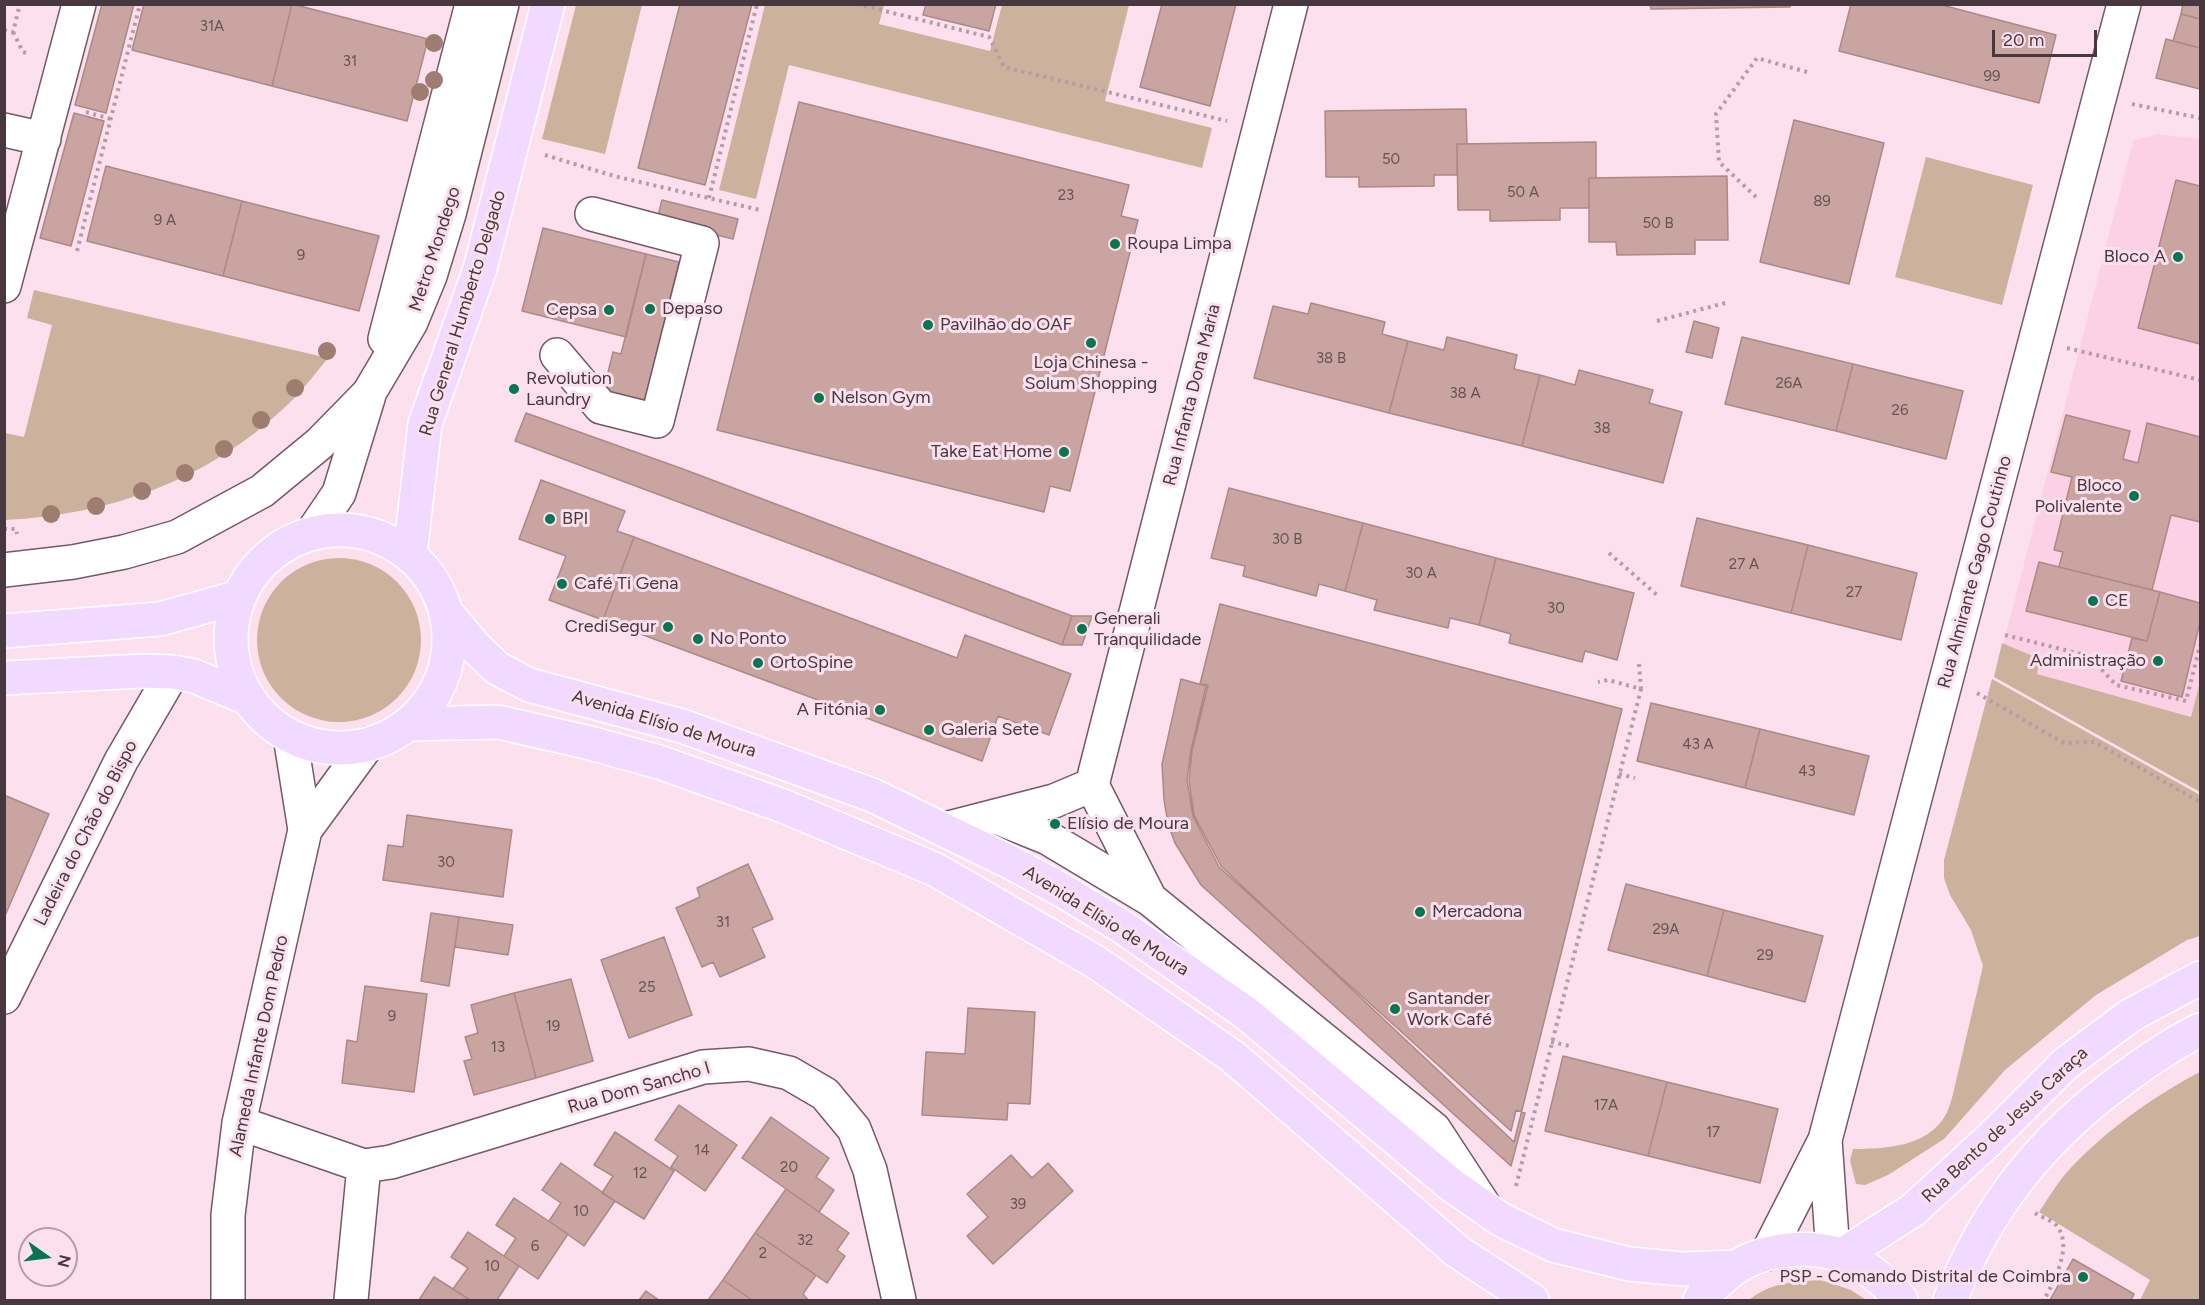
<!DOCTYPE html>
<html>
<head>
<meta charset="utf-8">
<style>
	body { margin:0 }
	#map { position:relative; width:2205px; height:1305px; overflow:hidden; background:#fde0ed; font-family:Figtree,sans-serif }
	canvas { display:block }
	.frame { position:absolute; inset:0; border:6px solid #46383e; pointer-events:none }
	.north { position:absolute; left:18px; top:1227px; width:60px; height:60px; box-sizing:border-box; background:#fde0ed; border:2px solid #b49da7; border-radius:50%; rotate:104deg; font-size:16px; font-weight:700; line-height:24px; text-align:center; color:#46383e }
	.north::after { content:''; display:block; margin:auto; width:21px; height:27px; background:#067650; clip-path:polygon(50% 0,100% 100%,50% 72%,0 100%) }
	.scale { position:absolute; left:1992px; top:30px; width:105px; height:27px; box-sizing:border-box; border:3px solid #46383e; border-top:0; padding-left:8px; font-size:18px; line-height:21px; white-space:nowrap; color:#46383e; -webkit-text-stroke:4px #fde0ed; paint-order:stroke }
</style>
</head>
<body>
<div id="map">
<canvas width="2205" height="1305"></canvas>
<div class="frame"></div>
<div class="north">N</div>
<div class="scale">20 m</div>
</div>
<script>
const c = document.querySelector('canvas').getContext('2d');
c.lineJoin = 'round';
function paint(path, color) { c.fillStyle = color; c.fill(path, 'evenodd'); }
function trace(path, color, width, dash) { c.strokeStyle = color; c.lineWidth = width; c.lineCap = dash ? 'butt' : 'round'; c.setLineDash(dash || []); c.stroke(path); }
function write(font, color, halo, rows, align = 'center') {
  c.font = font + ' Figtree,sans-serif'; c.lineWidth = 6; c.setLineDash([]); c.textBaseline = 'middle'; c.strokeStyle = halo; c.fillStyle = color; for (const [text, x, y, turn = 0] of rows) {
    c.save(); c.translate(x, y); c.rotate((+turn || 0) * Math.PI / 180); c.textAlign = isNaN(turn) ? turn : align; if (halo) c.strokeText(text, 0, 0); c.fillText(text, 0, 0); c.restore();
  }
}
paint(new Path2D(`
	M2157 134 2200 139V791L1995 676 2133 141Z`), '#fdd1e5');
paint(new Path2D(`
	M576 5H642L605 154 542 139Z
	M765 5H884L879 24 990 51 1002 5H1129L1105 101 1212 128 1202 168 789 65 756 199 719 190Z
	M1926 157 2033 185 2002 305 1895 277Z
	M34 290 328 358C314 375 300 394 283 409 206 481 108 515 5 520V433L24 437 52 325 27 318Z
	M257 640a82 82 0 1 1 164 0a82 82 0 1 1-164 0Z
	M2002 643 2040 659 2037 674 2191 717 2200 682V792L1994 677Z
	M1992 679 2200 795V936L2187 940 2096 995 2005 1070 1944 1139 1888 1175 1865 1185 1856 1184 1850 1161 1853 1149C1884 1149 1927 1147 1945 1116 1948 1111 1950 1104 1952 1098L1983 966 1971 930 1950 895 1944 878V860Z
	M2200 1072V1300H2140L2150 1280 2039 1212C2048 1199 2057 1183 2068 1171 2105 1131 2152 1097 2200 1072Z
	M1821 1280 1851 1290 1866 1300H1749C1770 1283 1794 1281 1821 1280Z`), '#ccb19c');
const building = new Path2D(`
	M102 4H134L106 113 75 105Z
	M144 4H292L272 86 132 50Z
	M292 4 428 39 407 121 272 86Z
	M680 4H752L705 185 638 168Z
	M926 4H996L989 31 923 15Z
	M1162 4H1236L1210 106 1140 87Z
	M1650 4H1790V7L1651 9Z
	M1851 4H1938L2056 35 2039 103 1839 51Z
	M2183 4H2200V19L2181 14Z
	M2181 14 2200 19V48L2173 41Z
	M2166 39 2200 48V89L2156 78Z
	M799 102 1129 185 1121 216 1138 220 1070 491 1050 486 1044 512 717 430Z
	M1466 109 1467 144H1457V175H1434V186L1359 187V177H1326L1325 111Z
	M74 113 104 121 71 246 40 238Z
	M1794 120 1884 143 1849 284 1760 262Z
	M1596 142V178H1589V208H1560V220L1490 221V210H1458L1457 144Z
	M106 166 242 201 223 276 87 241Z
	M1727 176 1728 240H1695V254L1617 255 1616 242H1589V178Z
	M2176 180 2200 186V344L2138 328Z
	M662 200 738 219 733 239 657 220Z
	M242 201 379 236 359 311 223 276Z
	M543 228 646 254 626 337 522 311Z
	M646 254 679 262 644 403 603 393 613 352 621 354Z
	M1311 303 1385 322 1382 334 1408 341 1389 413 1254 378 1273 306 1308 314Z
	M1694 321 1719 328 1712 358 1686 352Z
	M1447 337 1517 355 1514 369 1540 375 1522 446 1389 413 1408 341 1444 350Z
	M1742 337 1853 364 1836 431 1725 404Z
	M1853 364 1963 391 1946 459 1836 431Z
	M1579 370 1653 390 1649 403 1682 412 1663 483 1522 446 1540 375 1575 385Z
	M526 413 683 469 1072 616 1062 645 515 441Z
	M2066 415 2130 431 2123 459 2138 463 2147 423 2200 437V522L2171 515 2152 590 2059 567 2063 552 2054 550 2072 477 2051 472Z
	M541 480 625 511 617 531 634 537 603 620 549 600 566 556 519 539Z
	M1229 488 1363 523 1345 591 1319 584 1316 596 1243 576 1245 566 1211 558Z
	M1697 518 1808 545 1791 613 1681 586Z
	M1363 523 1496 558 1479 625 1450 618 1448 628 1374 610 1377 600 1345 591Z
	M634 537 957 658 965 635 1071 674 1049 735 998 716 982 761 603 620Z
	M1808 545 1917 573 1901 640 1791 613Z
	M1496 558 1634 593 1617 660 1585 651 1582 662 1509 643 1511 634 1479 625Z
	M2039 562 2160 592 2147 641 2026 611Z
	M2160 592 2200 603V622L2182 697 2121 681 2132 638 2147 641Z
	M1220 604 1622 709 1514 1142 1221 866 1194 815 1189 780 1192 751 1208 685 1200 684Z
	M1072 616H1092L1082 645H1062Z
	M1181 679 1206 686 1191 750 1187 780 1193 816 1219 867 1511 1131 1516 1110 1525 1113 1511 1166 1201 885 1175 843 1168 824 1164 800 1162 764Z
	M1651 703 1760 729 1745 788 1637 761Z
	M1760 729 1869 756 1854 815 1745 788Z
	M4 795 49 814 4 918Z
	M407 815 512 830 503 897 383 880 388 845 403 847Z
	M748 864 773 919 752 928 765 957 720 977 713 962 702 967 676 908 700 897 697 888Z
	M1626 884 1724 910 1707 976 1608 950Z
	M1724 910 1823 936 1805 1002 1707 976Z
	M431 913 459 917 449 986 421 981Z
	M459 917 513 925 508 955 455 947Z
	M664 937 692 1015 629 1038 601 960Z
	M571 979 593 1061 536 1078 514 993Z
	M365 986 427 994 414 1092 342 1083 347 1040 357 1042Z
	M514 993 536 1078 474 1095 464 1061 472 1059 465 1037 478 1033 471 1005Z
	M968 1008 1035 1012 1030 1104 1008 1103 1007 1120 922 1115 926 1052 965 1054Z
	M1563 1056 1667 1082 1648 1156 1545 1131Z
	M1667 1082 1778 1109 1760 1183 1648 1156Z
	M679 1105 737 1145 705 1191 671 1167 678 1156 655 1140Z
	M771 1117 829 1158 816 1177 834 1190 819 1212 742 1158Z
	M615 1132 674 1171 644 1219 602 1193 613 1176 594 1165Z
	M1011 1155 1032 1178 1048 1163 1073 1191 993 1264 967 1236 988 1217 967 1194Z
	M561 1163 615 1201 584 1246 549 1221 561 1203 542 1190Z
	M786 1189 849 1233 837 1250 845 1256 827 1283 755 1233Z
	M514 1198 568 1234 538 1279 504 1256 516 1238 496 1225Z
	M468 1232 519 1266 497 1300H470L453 1289 468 1268 451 1257Z
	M755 1233 816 1275 803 1294 808 1300H752L723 1280Z
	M2073 1259 2134 1294 2131 1300H2050Z
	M434 1277 453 1289 470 1300H419Z
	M723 1280 752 1300H708Z
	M646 1291 659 1300H639Z`);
paint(building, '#c9a4a0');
trace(building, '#ad8986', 1.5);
const minor = new Path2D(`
	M4 130 44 139
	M4 286 79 4
	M385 339 472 4
	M557 355 601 407 657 421 702 243 592 214
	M312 533 339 493 369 395
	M4 570 73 562 124 552 177 537 262 491 319 444 369 393 411 322 430 276 449 214 502 4
	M996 817 1048 838 1150 899 1434 1129 1487 1210
	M945 829 1054 801 1092 785
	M305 830 368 744
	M1150 899 1092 785 1291 4
	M4 997 121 761 173 672
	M239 1123 364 1166 391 1162 703 1067 749 1064 789 1073 825 1094 854 1129 870 1170 899 1300
	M1825 1140 1833 1253
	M1767 1254 1825 1140 2124 4
	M228 1300V1215L239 1123 305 830 290 736
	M351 1300 364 1166`);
const major = new Path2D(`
	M231 639a109 109 0 1 1 218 0a109 109 0 1 1-218 0Z
	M410 554 425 424 480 269 548 4
	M446 612 475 647 497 668 529 685 682 726 872 795 1014 864 1065 892 1121 926 1246 1013 1450 1184 1500 1219 1553 1245 1629 1264 1682 1269 1736 1267
	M4 631 160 619 239 597
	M4 678 143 671 173 672 194 676 247 698
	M408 724 498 722 586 742 659 762 783 806 934 869 1094 961 1232 1056 1458 1252 1532 1300
	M1841 1256 1913 1210 1990 1139 2065 1064 2131 1015 2200 978
	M1700 1300 1703 1295C1713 1287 1724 1276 1735 1268 1761 1250 1803 1245 1833 1253 1860 1260 1885 1280 1901 1300
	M1950 1300C1988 1206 2041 1139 2123 1079 2147 1061 2173 1043 2200 1030`);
trace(minor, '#765866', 36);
trace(major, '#fff', 36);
trace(new Path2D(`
	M857 4 989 37 1004 67 1227 121
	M4 30 13 32 20 4
	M13 32 23 52 30 54
	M2132 104 2200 118
	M86 112 111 119
	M545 155 614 176 760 210
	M1756 197 1719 162 1716 114 1757 58 1807 72
	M709 198 757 4
	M77 251 140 4
	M1657 321 1729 302
	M2067 348 2200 380
	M4 529H16L17 534
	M1609 553 1657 595
	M2005 635 2089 656 2116 685 2186 701 2200 645
	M1639 664 1641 689
	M1977 693 2064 743 2095 742 2200 802
	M1619 774 1635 778
	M1551 1042 1570 1046
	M1516 1186 1641 689 1608 680 1598 682
	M2035 1213C2041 1217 2051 1220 2056 1225 2074 1245 2054 1281 2044 1300`), '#b49da7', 4, [3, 4.5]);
trace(minor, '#fff', 33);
trace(major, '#f2d9ff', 33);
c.fillStyle = '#9e7c70';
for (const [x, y] of [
	[434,43],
	[434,80],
	[420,92],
	[327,351],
	[295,388],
	[261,420],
	[224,449],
	[185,473],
	[142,491],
	[96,506],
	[51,514]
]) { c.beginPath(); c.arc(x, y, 9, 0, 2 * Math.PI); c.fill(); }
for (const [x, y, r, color] of [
	[1115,244,6,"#067650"],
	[2178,257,6,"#067650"],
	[650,309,6,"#067650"],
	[609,310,6,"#067650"],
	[928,325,6,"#067650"],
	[1091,343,6,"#067650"],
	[514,389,6,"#067650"],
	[819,398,6,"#067650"],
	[1064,452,6,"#067650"],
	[2134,496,6,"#067650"],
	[550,519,6,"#067650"],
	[562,584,6,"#067650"],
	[2093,601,6,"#067650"],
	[668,627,6,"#067650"],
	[1082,629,6,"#067650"],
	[698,639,6,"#067650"],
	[2158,661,6,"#067650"],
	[758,663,6,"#067650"],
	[880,710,6,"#067650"],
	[929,730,6,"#067650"],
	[1055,824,6,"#067650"],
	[1420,912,6,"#067650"],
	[1395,1009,6,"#067650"],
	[2083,1277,6,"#067650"]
]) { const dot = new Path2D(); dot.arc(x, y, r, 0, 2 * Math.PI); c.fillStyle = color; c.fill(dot); trace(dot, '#fde0ed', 2); }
write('15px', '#675356', null, [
	["31A",212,27],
	["31",350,62],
	["99",1992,77],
	["50",1391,160],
	["50 A",1523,193],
	["23",1066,196],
	["89",1822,202],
	["9 A",165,221],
	["50 B",1658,224],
	["9",301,256],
	["38 B",1331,359],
	["26A",1789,384],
	["38 A",1465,394],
	["26",1900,411],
	["38",1602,429],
	["30 B",1287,540],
	["27 A",1744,565],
	["30 A",1421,574],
	["27",1854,593],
	["30",1556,609],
	["43 A",1698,745],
	["43",1807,772],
	["30",446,863],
	["31",723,923],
	["29A",1666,930],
	["29",1765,956],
	["25",647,988],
	["9",392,1017],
	["19",553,1027],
	["13",498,1048],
	["17A",1606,1106],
	["17",1713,1133],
	["14",702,1151],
	["20",789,1168],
	["12",640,1174],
	["39",1018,1205],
	["10",581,1212],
	["32",805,1241],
	["6",535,1247],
	["2",763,1254],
	["10",492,1267]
]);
write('18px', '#46383e', '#fde0ed', [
	["Roupa Limpa",1127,244],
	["Bloco A",2166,257,"right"],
	["Depaso",662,309],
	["Cepsa",597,310,"right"],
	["Pavilhão do OAF",940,325],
	["Loja Chinesa -",1091,363,"center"],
	["Solum Shopping",1091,384,"center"],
	["Revolution",526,379],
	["Laundry",526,400],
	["Nelson Gym",831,398],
	["Take Eat Home",1052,452,"right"],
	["Bloco",2122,486,"right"],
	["Polivalente",2122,507,"right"],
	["BPI",562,519],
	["Café Ti Gena",574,584],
	["CE",2105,601],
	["Generali",1094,619],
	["Tranquilidade",1094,640],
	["CrediSegur",656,627,"right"],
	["No Ponto",710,639],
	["Administração",2146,661,"right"],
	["OrtoSpine",770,663],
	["A Fitónia",868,710,"right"],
	["Galeria Sete",941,730],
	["Elísio de Moura",1067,824],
	["Mercadona",1432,912],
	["Santander",1407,999],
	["Work Café",1407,1020],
	["PSP - Comando Distrital de Coimbra",2071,1277,"right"]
], 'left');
write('18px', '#46383e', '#fde0ed', [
	["Metro Mondego",435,249,-72],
	["Rua General Humberto Delgado",463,313,-73],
	["Rua Infanta Dona Maria",1192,395,-76],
	["Rua Almirante Gago Coutinho",1975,572,-75],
	["Avenida Elísio de Moura",664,724,17],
	["Ladeira do Chão do Bispo",86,833,-63],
	["Avenida Elísio de Moura",1106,921,32],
	["Alameda Infante Dom Pedro",259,1046,-78],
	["Rua Dom Sancho I",639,1088,-16],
	["Rua Bento de Jesus Caraça",2005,1125,-43]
]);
</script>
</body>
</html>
